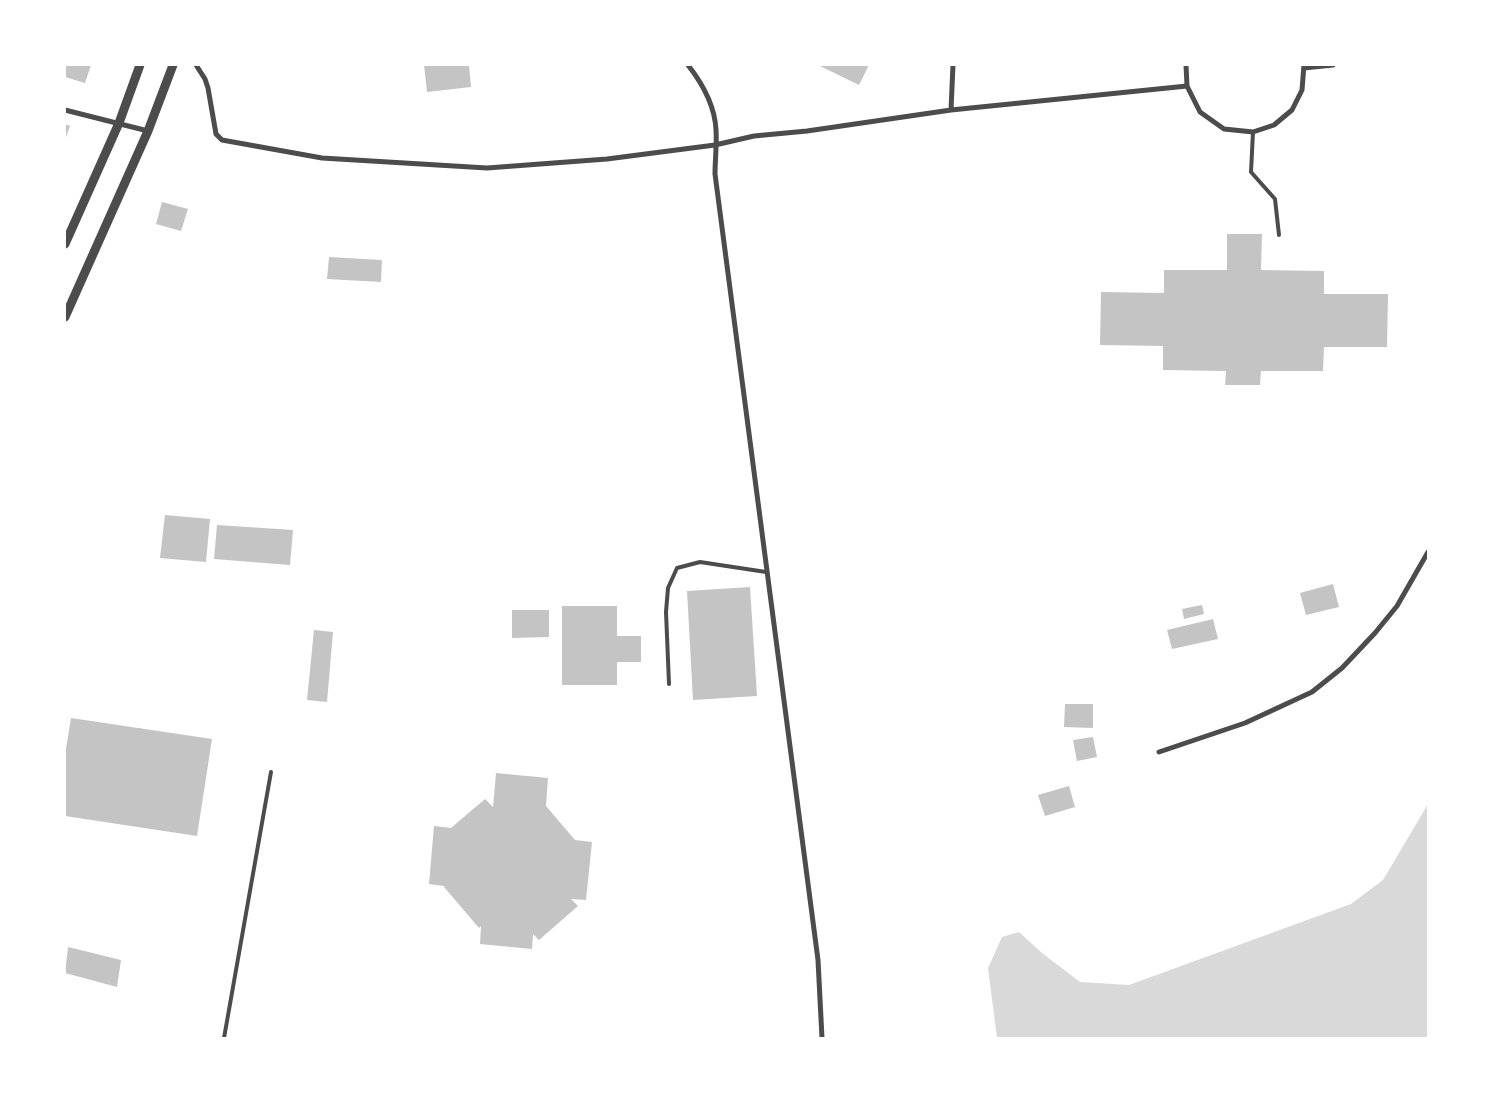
<!DOCTYPE html>
<html>
<head>
<meta charset="utf-8">
<style>
	body { margin:0 }
	#map { position:relative; width:1493px; height:1103px; overflow:hidden; background:#fff; font-family:Commissioner,sans-serif }
	canvas { display:block }
	.frame { position:absolute; inset:0; border:66px solid #fff; pointer-events:none }
</style>
</head>
<body>
<div id="map">
<canvas width="1493" height="1103"></canvas>
<div class="frame"></div>
</div>
<script>
const c = document.querySelector('canvas').getContext('2d');
c.lineJoin = 'round';
function paint(path, color) { c.fillStyle = color; c.fill(path, 'evenodd'); }
function trace(path, color, width, dash) { c.strokeStyle = color; c.lineWidth = width; c.lineCap = dash ? 'butt' : 'round'; c.setLineDash(dash || []); c.stroke(path); }
paint(new Path2D(`
	M1428 804V1038H997L988 968 1002 937 1019 932 1042 953 1080 982 1129 985 1351 904 1383 880Z`), '#d9d9d9');
paint(new Path2D(`
	M65 65H91L85 83 65 77Z
	M424 65H469L471 87 427 92Z
	M818 65H869L859 85Z
	M65 124 70 126 65 140Z
	M162 202 188 209 181 231 156 224Z
	M1227 234H1262L1261 270 1324 271V294H1388L1387 347H1324L1323 371H1261L1260 385H1225L1226 371 1163 370V346L1100 345 1101 292 1164 293V270H1227Z
	M329 257 382 260 381 282 327 279Z
	M165 515 210 519 206 562 160 558Z
	M217 525 293 530 290 565 214 559Z
	M1333 584 1339 607 1306 615 1300 593Z
	M750 587 757 696 693 700 687 591Z
	M1202 605 1204 614 1184 619 1182 609Z
	M562 606H617V636H641V662H617V685H562Z
	M512 610H549V637L512 638Z
	M1213 619 1218 639 1172 649 1167 630Z
	M314 630 333 632 327 702 307 700Z
	M1065 704H1093V728L1064 727Z
	M71 718 212 739 197 836 65 816V755Z
	M1093 737 1097 757 1077 761 1073 740Z
	M496 773 548 778 546 806 575 840 592 842 586 900 571 899 578 906 539 940 533 934 532 949 480 944 481 926 479 928 444 887V886L429 884 434 826 451 828 485 799 493 807Z
	M1069 786 1075 807 1045 816 1038 795Z
	M68 947 121 960 117 987 65 973Z`), '#c4c4c4');
trace(new Path2D(`
	M1253 132 1251 172 1275 199 1279 235
	M669 684 666 612 668 588 677 568 700 562 766 572
	M224 1038 271 772`), '#4c4c4c', 4);
trace(new Path2D(`
	M196 65 205 79 208 88 216 134 222 140 322 158 487 168 607 159 715 145 754 136 807 131 951 110 1187 86
	M688 65C702 83 715 107 716 130 717 143 715 161 715 174L818 960 822 1038
	M1186 65 1187 86 1200 112 1224 129 1253 132 1274 125 1292 110 1302 90 1304 65
	M1304 68 1333 65
	M65 110 148 131
	M951 110 953 65
	M1159 752 1245 723 1312 692 1342 668 1375 633 1397 606 1428 552`), '#4c4c4c', 5);
trace(new Path2D(`
	M65 244 119 123 140 65
	M65 317 148 131 173 65`), '#4c4c4c', 9);
</script>
</body>
</html>
